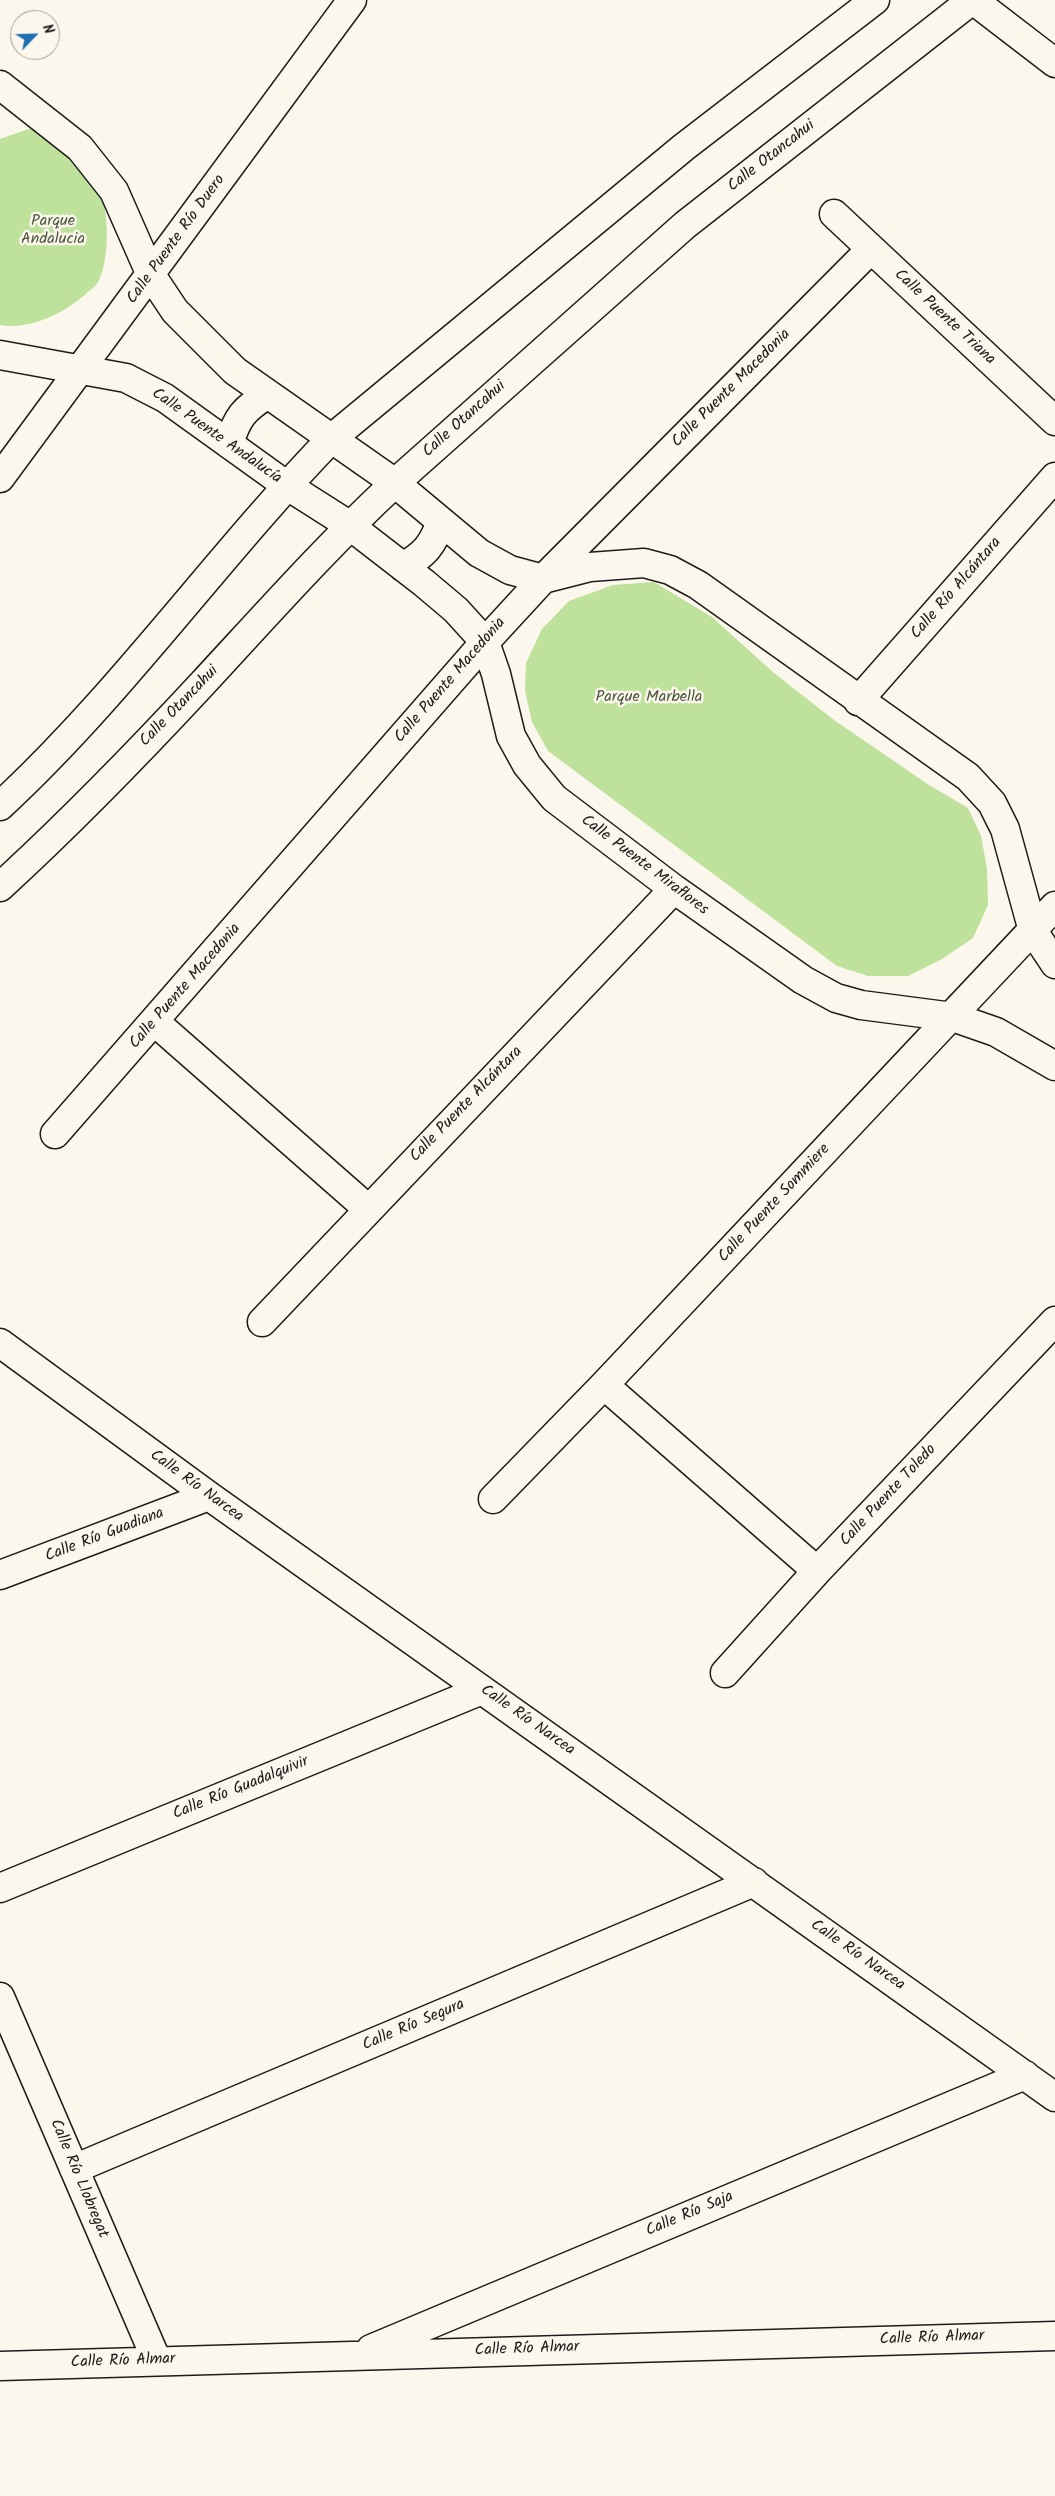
<!DOCTYPE html>
<html>
<head>
<meta charset="utf-8">
<style>
	body { margin:0 }
	#map { position:relative; width:1055px; height:2496px; overflow:hidden; background:#fbf7ec; font-family:Kalam,sans-serif }
	canvas { display:block }
	.north { position:absolute; left:10px; top:10px; width:50px; height:50px; box-sizing:border-box; background:#fbf7ec; border:1px solid #a29f99; border-radius:50%; rotate:66deg; font-size:14px; font-weight:700; line-height:20px; text-align:center; color:#1c1c1c }
	.north::after { content:''; display:block; margin:auto; width:18px; height:22px; background:#1f6fb2; clip-path:polygon(50% 0,100% 100%,50% 72%,0 100%) }
</style>
</head>
<body>
<div id="map">
<canvas width="1055" height="2496"></canvas>
<div class="north">N</div>
</div>
<script>
const c = document.querySelector('canvas').getContext('2d');
c.lineJoin = 'round';
function paint(path, color) { c.fillStyle = color; c.fill(path, 'evenodd'); }
function trace(path, color, width, dash) { c.strokeStyle = color; c.lineWidth = width; c.lineCap = dash ? 'butt' : 'round'; c.setLineDash(dash || []); c.stroke(path); }
function write(font, color, halo, rows, align = 'center') {
  c.font = font + ' Kalam,sans-serif'; c.lineWidth = 5; c.setLineDash([]); c.textBaseline = 'middle'; c.strokeStyle = halo; c.fillStyle = color; for (const [text, x, y, turn = 0] of rows) {
    c.save(); c.translate(x, y); c.rotate((+turn || 0) * Math.PI / 180); c.textAlign = isNaN(turn) ? turn : align; if (halo) c.strokeText(text, 0, 0); c.fillText(text, 0, 0); c.restore();
  }
}
paint(new Path2D(`
	M31 128C54 145 81 160 97 185 110 207 110 260 98 282 96 286 90 290 87 293 64 313 32 330 0 325V139Z
	M654 582 712 617 774 673 834 720 929 785 968 808 981 836 987 869 988 905 973 938 942 959 908 976H868L837 966 548 751 532 722 525 691 526 663 542 629 569 601 613 585Z`), '#bee19b');
const minor = new Path2D(`
	M973 0 1055 63
	M0 85 80 148 114 191 151 275 175 311 235 371 395 483 479 553 510 570 543 579 590 567 644 563 670 570 698 585 968 777 992 803 1005 829 1033 931 1055 964
	M834 214 1055 421
	M0 355 126 378 165 398 286 485 349 525 424 583 456 610 485 642 496 674 511 736 527 765 554 798 674 889 803 980 836 998 861 1005 953 1017 996 1032 1055 1066
	M229 444C237 417 244 409 268 394
	M0 478 352 0
	M403 567C425 554 432 546 441 522
	M858 701 1055 477
	M0 806C121 694 216 558 331 439L684 147 875 0
	M0 887C71 822 138 753 203 683 266 615 327 546 395 483L685 225 972 0
	M155 1022 368 1209
	M55 1134 485 642 543 579 871 249
	M262 1322 674 889
	M0 1343 209 1496 1055 2097
	M604 1385 817 1571
	M493 1499 604 1385 1055 906
	M0 1575 209 1496
	M725 1673 817 1571 1055 1321
	M0 1888 482 1690
	M0 1997 157 2361
	M74 2169 754 1882
	M371 2349 1025 2075
	M0 2366 1055 2336`);
trace(minor, '#1c1c1c', 31);
trace(minor, '#fbf7ec', 28);
write('16px', '#1c1c1c', '#fbf7ec', [
	["Calle Otancahui",772,157,-38],
	["Calle Puente Río Duero",177,240,-54],
	["Calle Puente Triana",944,318,43],
	["Calle Puente Macedonia",732,389,-45],
	["Calle Otancahui",465,420,-42],
	["Calle Puente Andalucía",216,437,35],
	["Calle Río Alcántara",957,589,-49],
	["Calle Puente Macedonia",451,681,-49],
	["Calle Otancahui",180,707,-46],
	["Calle Puente Miraflores",644,866,37],
	["Calle Puente Macedonia",186,987,-49],
	["Calle Puente Alcántara",467,1105,-46],
	["Calle Puente Sommiere",775,1204,-47],
	["Calle Río Narcea",196,1487,36],
	["Calle Puente Toledo",889,1496,-47],
	["Calle Río Guadiana",105,1536,-21],
	["Calle Río Narcea",527,1721,35],
	["Calle Río Guadalquivir",241,1789,-22],
	["Calle Río Narcea",857,1956,35],
	["Calle Río Segura",414,2026,-23],
	["Calle Río Llobregat",78,2179,67],
	["Calle Río Saja",690,2215,-23],
	["Calle Río Almar",932,2339,-2],
	["Calle Río Almar",527,2350,-2],
	["Calle Río Almar",123,2362,-2]
]);
write('16px', '#4d5742', '#fbf7ec', [
	["Parque",53,222],
	["Andalucia",53,240],
	["Parque Marbella",649,698]
]);
</script>
</body>
</html>
